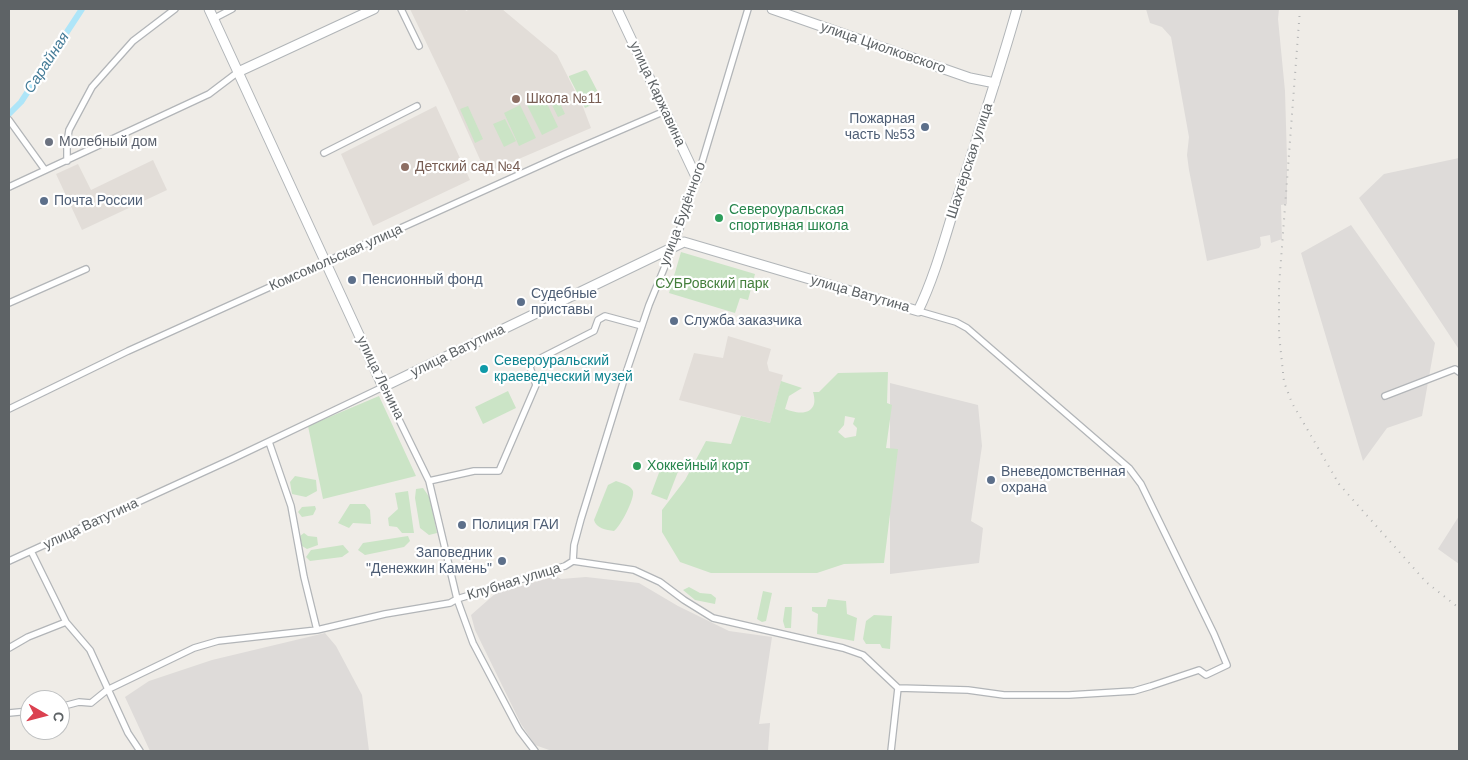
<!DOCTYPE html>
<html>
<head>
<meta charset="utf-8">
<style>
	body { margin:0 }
	#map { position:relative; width:1468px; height:760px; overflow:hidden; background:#efece7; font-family:Arial,sans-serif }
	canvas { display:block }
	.frame { position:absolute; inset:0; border:10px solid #5e6366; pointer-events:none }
	.north { position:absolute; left:20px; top:690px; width:50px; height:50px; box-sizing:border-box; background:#fff; border:1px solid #bfc1c2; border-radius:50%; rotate:98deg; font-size:14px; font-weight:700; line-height:20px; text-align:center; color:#5e6366 }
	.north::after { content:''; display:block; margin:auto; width:18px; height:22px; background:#db4150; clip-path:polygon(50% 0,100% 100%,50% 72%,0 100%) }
</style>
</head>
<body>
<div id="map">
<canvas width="1468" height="760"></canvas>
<div class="frame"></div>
<div class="north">С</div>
</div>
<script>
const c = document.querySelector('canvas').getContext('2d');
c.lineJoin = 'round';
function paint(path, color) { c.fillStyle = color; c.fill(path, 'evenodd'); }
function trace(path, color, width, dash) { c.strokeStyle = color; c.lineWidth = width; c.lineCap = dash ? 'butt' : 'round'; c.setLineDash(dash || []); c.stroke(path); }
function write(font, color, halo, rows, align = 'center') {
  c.font = font + ' Arial,sans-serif'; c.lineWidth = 4.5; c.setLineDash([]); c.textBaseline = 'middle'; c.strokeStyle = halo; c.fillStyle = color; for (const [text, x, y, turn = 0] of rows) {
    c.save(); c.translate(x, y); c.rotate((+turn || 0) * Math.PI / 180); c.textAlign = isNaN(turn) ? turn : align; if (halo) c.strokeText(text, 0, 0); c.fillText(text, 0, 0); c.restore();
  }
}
paint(new Path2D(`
	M1146 9H1279L1278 19 1285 91 1287 160V204L1281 205 1282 239 1271 243 1270 235 1260 237 1261 245 1259 248 1207 261 1189 170 1187 155 1189 137 1171 37 1162 27 1150 23Z
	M1459 158V348H1458L1359 198 1384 174Z
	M1351 225 1435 343 1422 416 1387 428 1363 461 1301 253Z
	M890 383 978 405 982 446 971 521 983 528 979 563 890 574Z
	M1459 516V564L1438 549Z
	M556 576 561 579 586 577 639 583 678 606 729 631 772 637 759 724 770 723 768 751H552L535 745 521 724 475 630 471 615 496 593Z
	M325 633 336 646 362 695 369 751H195L193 750 190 751H150L125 697 149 681 212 660Z`), '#dedbd9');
paint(new Path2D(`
	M410 9H465L466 11 471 9H502L557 55 583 107 591 128 486 173 448 88Z
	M436 106 470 180 373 226 341 154Z
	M153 160 167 190 82 230 56 174 78 164 91 190Z
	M728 336 771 349 767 363 769 371 783 375 770 423 679 400 694 353 723 358Z`), '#e2ddd8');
paint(new Path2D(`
	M585 70 587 71 602 100 585 108 569 77V76Z
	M543 95 558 127 542 135 526 103Z
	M558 99 565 114 558 117 551 103Z
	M520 105 536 138 519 146 504 113Z
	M468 106 483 139 475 143 460 109Z
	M505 119 516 141 504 147 493 124Z
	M681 252 755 274 748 300 740 298 735 313 669 293Z
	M888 372 887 403 892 405 886 448 898 449 884 563 844 564 817 573H711L680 562 662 532V510L685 480 706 441 731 444 741 416 770 423 781 381 802 388 789 396 785 409C793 412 810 417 814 404 815 401 814 395 813 392H819L838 373ZM845 416 855 418 853 424 857 428 856 436 845 438 838 432 844 425Z
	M508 391 516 408 483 424 475 407Z
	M379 396 416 476 323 499 308 426Z
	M663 462 679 469 667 500 651 494Z
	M295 476 316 480 317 491 306 497 292 494 290 482Z
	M616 481C621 483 631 485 633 491 635 499 620 527 614 531 606 530 596 528 594 520L608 485Z
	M423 488 430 498 437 533 429 535 420 528 415 498 416 489Z
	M408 491 414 533H402L397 527 389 526 388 518 398 509 395 493Z
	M350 504H365L370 510 371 524 353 523 349 528 338 523Z
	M315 506 316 509 313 515 302 517 298 512 302 507Z
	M304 533 308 536 317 537 318 545 307 549 302 546 300 536Z
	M408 536 410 541 404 547 365 555 358 550 363 543Z
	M343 545 349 552 342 557 310 561 306 557 311 550Z
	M689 587 700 593 711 594 716 598 715 604 695 600 683 590Z
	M763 591 772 593 766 621 762 622 757 619Z
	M828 599 846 601 847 614 857 618 854 641 817 634 818 614 812 611V607H826Z
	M785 607H792L791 628H785L783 621Z
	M874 615 892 616 890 649 882 648 880 644H866L863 639 866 621Z`), '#cbe4c6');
trace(new Path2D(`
	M9 114 21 102 82 9`), '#aee5f8', 6);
const street = new Path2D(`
	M401 9 419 46
	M213 19 232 9
	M9 120 45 170
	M324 153 417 106
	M67 161V143L69 130 92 87 133 41 175 9
	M9 187 209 94 238 72
	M9 303 86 269
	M1385 396 1455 369 1459 372
	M9 409 128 351 565 154 665 111
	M269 442 291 506 304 577 317 630
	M429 481 474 471H499L536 385 530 367 533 362 594 331 598 320 605 316 642 326
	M31 551 66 622 90 650 128 733 140 751
	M9 561 232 459 383 387 429 481 457 599 473 643 519 730 535 751
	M573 561 574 545 581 519 627 370 649 305 677 237 697 179 748 9
	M9 648 28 637 66 622
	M898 688 968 690 1004 695H1069L1134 691 1151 686 1199 670 1206 675 1227 665 1214 634 1141 484 1129 468 967 328 956 322 918 311
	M60 707 79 702 91 703 107 690 194 648 218 641 317 630 385 614 450 603 457 599 565 566 573 561 634 570 660 582 684 600 713 618 843 648 863 655 898 688 891 751
	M9 713 30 711`);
const secondary = new Path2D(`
	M209 9 383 387 684 242 918 311C935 276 945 237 957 199 978 136 999 73 1017 9
	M617 9 697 179
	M772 9 970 78 995 83
	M238 72 374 9`);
trace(street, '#b2b5b8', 8);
trace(secondary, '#b1b5b8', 11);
trace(street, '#fff', 5.5);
trace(secondary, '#fff', 9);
trace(new Path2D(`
	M1300 9 1279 286V334L1284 382 1292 403 1339 484 1426 582 1459 608`), '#b3b4b4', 2, [1, 6]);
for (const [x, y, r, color] of [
	[516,99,5,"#8d6e63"],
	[925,127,5,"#5c6f8a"],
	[49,142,5,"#6b7280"],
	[405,167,5,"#8d6e63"],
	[44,201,5,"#5c6f8a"],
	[719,218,5,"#2e9e5b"],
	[352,280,5,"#5c6f8a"],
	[521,302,5,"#5c6f8a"],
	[674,321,5,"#5c6f8a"],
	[484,369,5,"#0f9aa8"],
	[637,466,5,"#2e9e5b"],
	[991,480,5,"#5c6f8a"],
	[462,525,5,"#5c6f8a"],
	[502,561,5,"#5c6f8a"]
]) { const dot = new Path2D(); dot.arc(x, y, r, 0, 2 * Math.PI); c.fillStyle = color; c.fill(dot); trace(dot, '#fff', 2); }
write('14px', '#5e6366', '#fff', [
	["улица Циолковского",883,48,19],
	["улица Каржавина",657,94,65],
	["Шахтёрская улица",970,161,-72],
	["улица Будённого",683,214,-70],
	["Комсомольская улица",336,258,-24],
	["улица Ватутина",860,294,16],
	["улица Ватутина",458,351,-26],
	["улица Ленина",380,378,64],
	["улица Ватутина",91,524,-25],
	["Клубная улица",514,582,-17]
]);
write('14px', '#785e54', '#fff', [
	["Школа №11",526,99],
	["Детский сад №4",415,167]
], 'left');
write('14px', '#4e5e75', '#fff', [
	["Пожарная",915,119,"right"],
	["часть №53",915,135,"right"],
	["Почта России",54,201],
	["Пенсионный фонд",362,280],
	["Судебные",531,294],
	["приставы",531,310],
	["Служба заказчика",684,321],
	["Вневедомственная",1001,472],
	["охрана",1001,488],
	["Полиция ГАИ",472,525],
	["Заповедник",492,553,"right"],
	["\"Денежкин Камень\"",492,569,"right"]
], 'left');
write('14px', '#5b616d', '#fff', [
	["Молебный дом",59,142]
], 'left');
write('14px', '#27864d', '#fff', [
	["Североуральская",729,210],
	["спортивная школа",729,226],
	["Хоккейный корт",647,466]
], 'left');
write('14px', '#447f3c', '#fff', [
	["СУБРовский парк",712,284]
]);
write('14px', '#0d838f', '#fff', [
	["Североуральский",494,361],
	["краеведческий музей",494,377]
], 'left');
write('italic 15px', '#457c98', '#fff', [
	["Сарайная",47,63,-57]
]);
</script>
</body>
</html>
